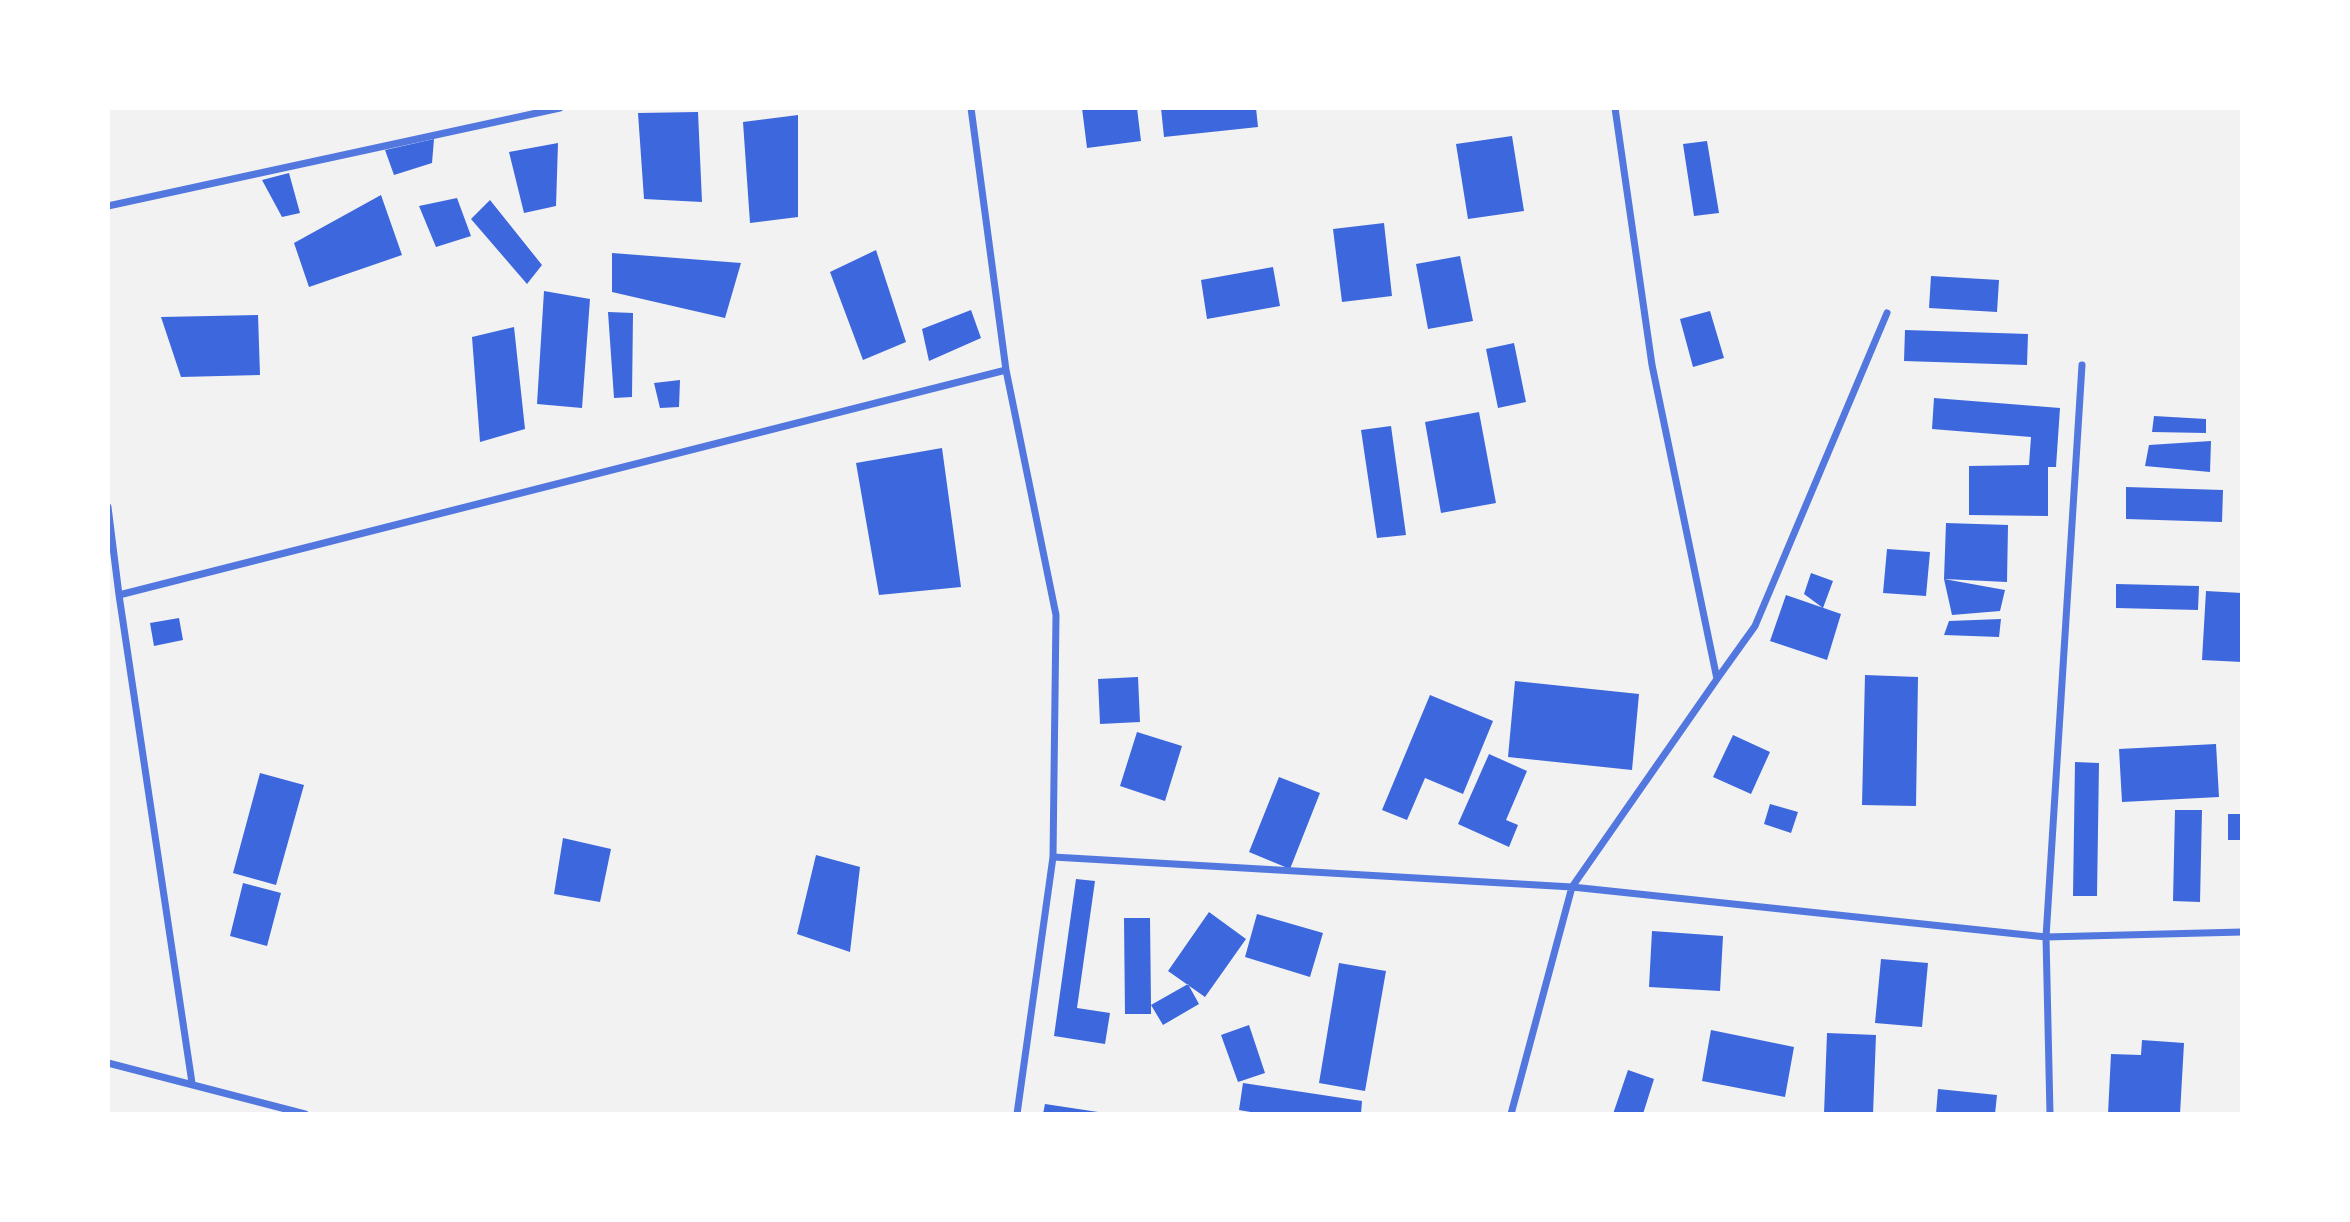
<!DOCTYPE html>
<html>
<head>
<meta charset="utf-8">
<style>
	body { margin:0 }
	#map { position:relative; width:2350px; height:1222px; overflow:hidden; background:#f2f2f2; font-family:"IBM Plex Serif",serif }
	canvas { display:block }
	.frame { position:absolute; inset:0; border:110px solid #fff; pointer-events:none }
</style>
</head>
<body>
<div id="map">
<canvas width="2350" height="1222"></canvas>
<div class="frame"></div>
</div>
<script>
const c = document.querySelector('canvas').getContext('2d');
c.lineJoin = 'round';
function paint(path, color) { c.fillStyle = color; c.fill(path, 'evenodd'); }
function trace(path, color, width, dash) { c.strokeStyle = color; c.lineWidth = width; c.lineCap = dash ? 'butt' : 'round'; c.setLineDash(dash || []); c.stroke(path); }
paint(new Path2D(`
	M1082 108H1137L1141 141 1087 148Z
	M1161 108H1256L1258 127 1164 137Z
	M698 112 702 202 644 199 638 113Z
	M798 115V217L750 223 743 122Z
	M1512 136 1524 211 1468 219 1456 144Z
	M434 139 432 163 394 175 385 150Z
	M1707 141 1719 213 1694 216 1683 144Z
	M558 143 556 206 524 213 509 152Z
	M289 173 300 213 282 217 262 180Z
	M381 195 402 255 309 287 294 243Z
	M457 198 471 236 436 247 419 206Z
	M490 200 542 265 527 284 471 219Z
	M1384 223 1392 296 1342 302 1333 229Z
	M876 250 906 342 863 360 830 272Z
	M612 253 741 263 725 318 612 292Z
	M1460 256 1473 321 1428 329 1416 264Z
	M1273 267 1280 306 1207 319 1201 280Z
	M1931 276 1999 280 1997 312 1929 308Z
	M544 291 590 299 582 408 537 404Z
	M971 310 981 338 929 361 922 329Z
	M1710 311 1724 358 1693 367 1680 319Z
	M608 312 633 313 632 397 614 398Z
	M258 315 260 375 181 377 161 317Z
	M514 327 525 429 480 442 472 337Z
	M1905 330 2028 334 2027 365 1904 361Z
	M1514 343 1526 402 1498 408 1486 349Z
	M680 380 679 407 660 408 654 383Z
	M1934 398 2060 408 2056 467H2048V516L1969 515V466L2029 465 2031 437 1932 429Z
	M1479 412 1496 503 1441 513 1425 422Z
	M2154 416 2206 419V433L2152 432Z
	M1391 426 1406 535 1377 538 1361 430Z
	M2211 441 2210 472 2145 466 2149 445Z
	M942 448 961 587 879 595 856 463Z
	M2126 487 2223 490 2222 522 2126 519Z
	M1946 523 2008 525 2007 582 1944 579Z
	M1887 549 1930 552 1926 596 1883 593Z
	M1811 573 1833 581 1823 608 1804 594Z
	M1944 579 2005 590 2000 611 1952 615Z
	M2116 584 2199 586 2198 610 2116 608Z
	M2206 591 2242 593V662L2202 660Z
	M1786 595 1841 614 1827 660 1770 641Z
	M179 618 183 640 154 646 150 623Z
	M2001 619 1999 637 1944 635 1949 621Z
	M1865 675 1918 677 1916 806 1862 805Z
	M1138 677 1140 722 1100 724 1098 679Z
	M1515 681 1639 694 1632 770 1508 757Z
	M1430 695 1493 721 1463 794 1425 778 1407 820 1382 810Z
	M1137 732 1182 746 1165 801 1120 786Z
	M1733 735 1770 752 1751 794 1713 777Z
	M2216 744 2219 797 2122 802 2119 749Z
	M1489 754 1527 771 1506 820 1518 825 1509 847 1458 824Z
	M2075 762 2099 763 2097 896H2073Z
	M260 773 304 785 276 885 233 873Z
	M1279 777 1320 793 1290 869 1249 852Z
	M1770 804 1798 812 1791 833 1764 824Z
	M2175 810H2202L2200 902 2173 901Z
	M2228 814H2242V840H2228Z
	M563 838 611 849 600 902 554 894Z
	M816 855 860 867 850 952 797 934Z
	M1076 879 1095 881 1077 1008 1110 1013 1105 1044 1054 1036Z
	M243 883 281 893 267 946 230 936Z
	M1209 912 1246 939 1205 997 1168 971Z
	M1257 914 1323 933 1310 977 1245 957Z
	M1124 918H1150L1151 1005 1188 984 1199 1004 1163 1025 1151 1005V1014H1125Z
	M1652 931 1723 936 1720 991 1649 987Z
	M1881 959 1928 963 1922 1027 1875 1023Z
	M1339 963 1386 971 1365 1091 1319 1083Z
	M1249 1025 1265 1073 1238 1082 1221 1035Z
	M1711 1030 1794 1047 1785 1097 1702 1081Z
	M1827 1033 1876 1035 1873 1114H1824Z
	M2142 1040 2184 1043 2180 1114H2108L2111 1054 2141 1055Z
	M1628 1070 1654 1079 1643 1114H1613Z
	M1243 1083 1362 1101 1361 1114H1262L1239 1110Z
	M1938 1089 1997 1095 1995 1114H1936Z
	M1045 1104 1098 1112V1114H1043Z`), '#3d67dc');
trace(new Path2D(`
	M971 108 1006 370 1056 615 1053 857 1017 1114
	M108 206 560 108
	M108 507 119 595 192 1083
	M119 595 1006 370
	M1717 679 1755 626 1887 313
	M1053 857 1572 887 2046 937 2242 932
	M108 1063 305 1114
	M1511 1114 1572 887 1717 679 1652 365 1615 108
	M2050 1114 2046 937 2082 365`), '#5277de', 7);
</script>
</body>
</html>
